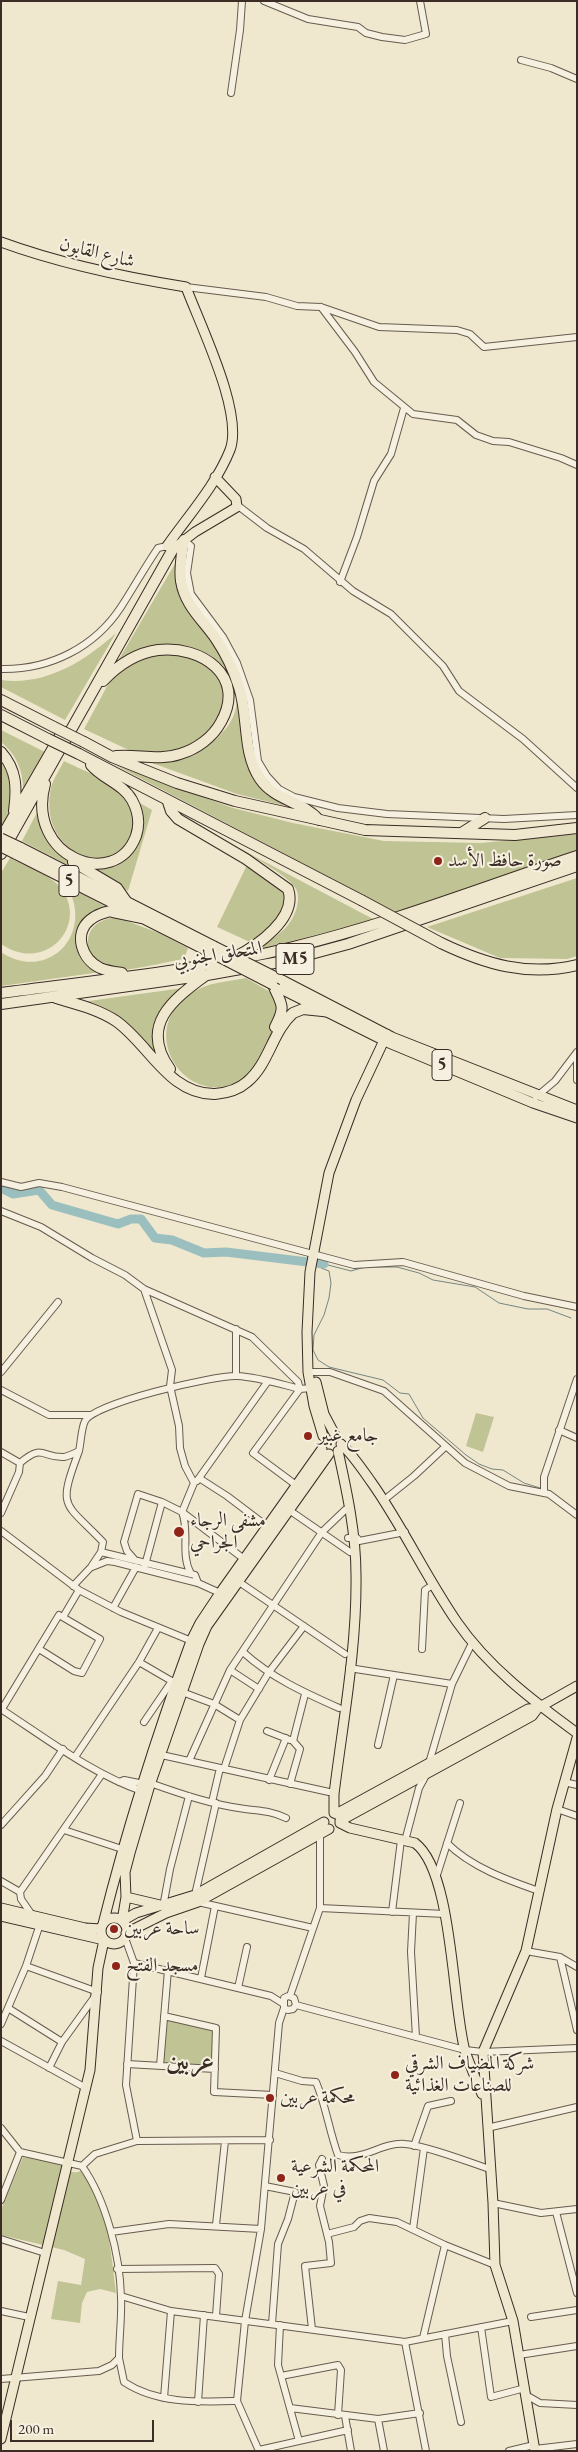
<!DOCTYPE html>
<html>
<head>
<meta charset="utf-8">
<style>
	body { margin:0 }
	#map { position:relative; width:578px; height:2452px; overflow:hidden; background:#efe8ce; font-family:"EB Garamond",serif }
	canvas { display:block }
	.frame { position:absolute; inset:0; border:2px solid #3b2c25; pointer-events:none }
	.scale { position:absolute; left:10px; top:2420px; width:144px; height:22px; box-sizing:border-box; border:2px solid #3b2c25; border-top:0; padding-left:6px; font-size:15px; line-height:18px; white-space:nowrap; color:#3b2c25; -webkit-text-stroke:4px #f5f0df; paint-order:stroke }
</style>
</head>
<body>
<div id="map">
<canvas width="578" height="2452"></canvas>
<div class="frame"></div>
<div class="scale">200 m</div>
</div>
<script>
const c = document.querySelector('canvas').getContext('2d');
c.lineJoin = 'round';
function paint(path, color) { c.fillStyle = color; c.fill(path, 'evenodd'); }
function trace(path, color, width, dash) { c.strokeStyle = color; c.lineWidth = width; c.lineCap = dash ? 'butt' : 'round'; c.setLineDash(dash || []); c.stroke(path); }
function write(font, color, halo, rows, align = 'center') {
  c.font = font + ' "EB Garamond",Amiri,serif'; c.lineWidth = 4; c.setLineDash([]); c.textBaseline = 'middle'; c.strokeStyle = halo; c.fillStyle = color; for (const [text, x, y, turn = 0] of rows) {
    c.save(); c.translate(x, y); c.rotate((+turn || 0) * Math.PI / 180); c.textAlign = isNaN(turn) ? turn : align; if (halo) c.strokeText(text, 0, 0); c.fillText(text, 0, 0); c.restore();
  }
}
paint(new Path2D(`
	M183 550 180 573 228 660 263 787 279 801 290 807 237 794 144 760C159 757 197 752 207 745 270 705 224 636 159 645 143 647 128 658 115 666Z
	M116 633 65 720 1 687V680C46 686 85 661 116 633Z
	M172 651 217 668 229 700 213 731 190 746 162 754 133 752 84 729 112 677 137 659Z
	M1 730 47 753 23 794C24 773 18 756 1 742Z
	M1 752 7 759 14 806 1 827Z
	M64 761C76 767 118 785 125 792 133 800 136 814 136 824 135 884 35 864 51 788 53 779 60 769 64 761Z
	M115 765 233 808 293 823 384 841 481 843 577 834V852L396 912Z
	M42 803 53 844 65 857 95 879 22 841Z
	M140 803 152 810 128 891 86 865C92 865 99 867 106 867 135 864 150 828 140 803Z
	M212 834 375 920 264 948 260 947C270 940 284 932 290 922 296 914 301 898 296 889 289 874 230 844 212 834Z
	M10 858C25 866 45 872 57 884 93 920 48 976 1 944V873Z
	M248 863 286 888 283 918 252 943 217 927Z
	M577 878V956L567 959 500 958 427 927Z
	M67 886 112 910 95 915 81 938 101 972 1 986V952C47 983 95 935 67 886Z
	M116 917 159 933 188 948 184 959C166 962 131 971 115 970 85 968 73 922 116 917Z
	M246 978 279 997 283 1012 254 1070C194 1128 122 1025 201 988 214 982 231 981 246 978Z
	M190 987 184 992 159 1031 166 1065 130 1027 82 1002Z
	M476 1413 494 1417 483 1452 466 1446Z
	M166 2019 214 2029 213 2067 162 2064Z
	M23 2157C33 2159 51 2158 59 2164 66 2169 71 2175 81 2171 108 2204 111 2252 116 2293L100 2289 87 2292 82 2303 80 2323 51 2319 58 2281 81 2285 85 2259 64 2250 1 2235V2210Z`), '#c0c494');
trace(new Path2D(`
	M319 1264 321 1268 329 1271 331 1283 329 1298 324 1315 314 1335 313 1350 318 1360 329 1367 383 1380 400 1393 409 1394 423 1418 466 1455 479 1464 492 1469 503 1470 524 1483 540 1488
	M324 1264 351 1271 365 1267
	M373 1267H397L419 1273 433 1280 475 1287 499 1303 528 1309H547L571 1318
	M548 1490 559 1498`), '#758481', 1);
trace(new Path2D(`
	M1 1188 13 1194 39 1190 52 1205 118 1224 131 1219H141L155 1238 172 1240 204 1253 226 1252 324 1264`), '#9bbfbe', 9);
const minor = new Path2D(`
	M264 1 308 19 358 27 366 33 382 37 405 40 426 34 420 1
	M521 60 551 68 577 79
	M231 93 240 30 242 1
	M186 287 266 297 297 306 321 307 379 327 457 330 470 334 484 347 577 337
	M321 307 355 352 374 382 413 414 457 420 476 435 493 441 509 442 561 458 577 465
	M237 505 267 528 304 549 353 591 391 614 443 666 459 691 523 739 577 788
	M184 540 191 546 187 573 191 594 223 637 237 663 250 700 258 761 267 776 279 789 294 797 338 808 387 814 504 819 577 815
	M340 582 357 537 374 481 391 454 404 408
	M1 669C50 670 95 647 121 607 134 587 145 567 158 548L167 546
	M577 1056V1080
	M536 1097 555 1081 577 1052
	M1 1182 21 1187 39 1183 62 1187 354 1265 403 1262 524 1296 577 1307
	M1 1211 41 1227 92 1258 125 1275 144 1289 252 1337 298 1382 300 1389 253 1453 296 1485
	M144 1289 172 1370 170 1386 179 1426 180 1448 185 1466 194 1483 182 1512C190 1533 180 1554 191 1574
	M236 1329V1376
	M1 1372 58 1302
	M308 1372H330L384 1391 465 1463 509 1486 549 1494 577 1515
	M1 1390 49 1415H91
	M559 1430 577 1438
	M79 1451C57 1510 64 1501 103 1542L101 1552
	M1 1452 20 1463
	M199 1478 268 1381
	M197 1481 199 1478 227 1496 268 1527
	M544 1493V1477L577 1379
	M384 1500 414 1476 445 1447
	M289 1510 350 1552
	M1 1513 19 1472 20 1463C43 1443 42 1458 64 1457 69 1456 75 1453 79 1451 81 1443 81 1429 85 1421 94 1403 215 1375 237 1376 258 1377 280 1384 300 1389L311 1388
	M1 1531 79 1590 121 1612 194 1642
	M348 1538H357L359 1541 405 1532
	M134 1559 127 1551 124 1542 138 1494 162 1502
	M92 1567 107 1561 115 1562 198 1583 220 1593
	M144 1569 162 1502 182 1512 244 1559
	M239 1582 345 1654
	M73 1586 91 1567 101 1552 195 1575 198 1583
	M113 1608 136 1567
	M63 1617 79 1590
	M422 1649 425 1590 434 1584
	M243 1652C270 1677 305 1693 339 1708
	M139 1662 175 1683
	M349 1668 452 1684 429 1763
	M230 1670 259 1689
	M452 1684 472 1643
	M182 1692 214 1704 240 1720 269 1672 304 1626
	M1 1709C47 1739 92 1774 144 1792
	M2 1709 59 1615 100 1639 82 1673 74 1671 39 1649
	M144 1722 172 1681
	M267 1731 290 1740
	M378 1745 394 1675
	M157 1754 329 1792
	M75 1757 139 1662 158 1628
	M189 1761 230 1670 322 1532 345 1510
	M224 1769 240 1720
	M269 1780 286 1738
	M119 1782 124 1780 144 1784
	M564 1782 577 1785
	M150 1783C181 1794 213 1805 245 1809 260 1811 272 1811 286 1818
	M290 1784 300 1749 293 1741 305 1694
	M212 1802 220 1768
	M557 1809 577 1816
	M1 1825 45 1776 63 1749
	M64 1830 122 1849
	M405 1841 419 1788 426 1775
	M447 1843C471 1867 507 1880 539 1891
	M436 1878 460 1803
	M1 1881 20 1892 21 1899 32 1915
	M20 1892 102 1774
	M195 1895 216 1803
	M198 1902 313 1928
	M163 1907 170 1869 189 1796
	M320 1908 445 1914
	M392 1912 401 1840
	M413 1913 411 1952 416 2037
	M125 1938 134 1963 271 1996 282 2003
	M526 1951 560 1957 577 1967
	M560 1957 577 2030
	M134 1963 126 2085 137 2141
	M26 1966 98 1992 62 2042 49 2068
	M201 1978 215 1906
	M238 1988 247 1947
	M290 1996 320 1908V1833
	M296 2005 465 2050 483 2052 577 2048
	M8 2008 62 2042
	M164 2016 216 2028 214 2092 273 2095
	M1 2024 26 1966 40 1924
	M1 2041 86 2088
	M127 2064 215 2069
	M160 2066 168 1970
	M275 2073 302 2081 316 2082C326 2106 329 2130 338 2155 363 2162 381 2142 405 2144 425 2145 468 2162 490 2169
	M1 2128 20 2152 82 2166C106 2200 120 2255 121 2297 122 2317 119 2338 119 2358L112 2365 99 2371 1 2379
	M487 2128 577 2107
	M414 2146 428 2106 451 2101
	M82 2166 95 2154 137 2141 270 2140
	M265 2186 295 2192 288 2219 278 2244 272 2324
	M1 2200 20 2152
	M493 2203 541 2213 577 2209
	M556 2212 577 2293
	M216 2225 225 2141
	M413 2229 424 2148
	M111 2232 169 2224 261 2229
	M327 2234 354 2227 360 2221 369 2218 397 2222 445 2245 495 2265
	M1 2239 45 2253
	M117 2269 215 2268 219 2274 216 2316
	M121 2296 171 2311 405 2342 513 2321
	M1 2311 29 2317
	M531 2317 577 2310
	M280 2325 278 2365 299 2441
	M481 2327 491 2397 525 2388
	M312 2329 305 2266 331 2263 329 2242 320 2206 324 2186 319 2165 322 2159
	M445 2334 447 2356 461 2422
	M423 2338 445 2245
	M405 2342 426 2451
	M519 2355 577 2346
	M119 2358 124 2382C157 2404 199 2402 237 2401
	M281 2376 338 2365 341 2370 338 2415
	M526 2395 540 2403 577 2405
	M164 2398 171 2311
	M198 2402 204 2315
	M290 2408 378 2419 420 2413
	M345 2416 351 2451
	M378 2419 384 2451
	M535 2449 577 2444
	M259 2450 348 2430
	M259 2451 237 2401 245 2321 261 2229 279 2023 284 2008V1998L288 1996 294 1998 296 2005 293 2009 288 2010 284 2008
	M509 2451 534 2445`);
const major = new Path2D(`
	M1 242C61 264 124 277 186 287 200 325 244 413 230 450 216 485 188 516 167 546
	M173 549 195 532 237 507 236 499 215 477
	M20 847 214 946
	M15 854 211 953
	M282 980 392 1037 577 1110
	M273 985 389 1043 533 1103 577 1118
	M316 1382 324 1414 334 1433
	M323 1436 314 1406 308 1372 307 1332 310 1272 329 1173 356 1100 387 1034
	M341 1444C353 1455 362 1469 372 1483 403 1527 426 1577 457 1622 488 1667 533 1701 577 1733
	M538 1708 577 1686
	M334 1813V1794C343 1721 357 1648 356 1575 356 1533 347 1492 338 1451
	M336 1814 528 1709 538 1708 532 1716 340 1821
	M340 1823 350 1828 415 1843C453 1871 452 2004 465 2051 470 2065 476 2080 482 2094
	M126 1897 160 1905
	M1 1908 85 1928 101 1929
	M1 1916 104 1940 98 1968 90 2070 1 2439
	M101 1931a13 13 0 1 1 26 0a13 13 0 1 1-26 0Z
	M122 1921 126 1897 125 1872 130 1853 150 1785 199 1644 207 1626 329 1454
	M122 1921 136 1913 195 1895 324 1822
	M103 1924C127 1828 157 1734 191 1641L200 1623 220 1593 322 1449
	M126 1933 166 1913 198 1902 329 1829
	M535 2451 513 2321 495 2265 493 2203 483 2052 526 1951 557 1809 577 1738`);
const highway = new Path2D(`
	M184 540C182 553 179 568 181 581 185 606 203 620 216 639 226 654 234 671 239 687 249 718 242 752 260 779 275 801 303 801 319 820
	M103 681C118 665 136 653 158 650 201 645 247 676 221 722 213 737 197 749 180 754 159 761 137 754 116 756
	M1 700 54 727
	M1 715 48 739
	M84 742 112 757 177 783 235 801 365 830 515 835 577 828
	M1 752C17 770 17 788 14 811
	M79 754 361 900
	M45 784C25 857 115 892 136 836 140 824 138 811 132 800 123 784 103 779 91 765
	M168 802 171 811 178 819 246 859 288 889C298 918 257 946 235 957
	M463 832 485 818
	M1 838 60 736
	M1 854 173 549
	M73 862 117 888 126 901
	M113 912 142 918
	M441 943C485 964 527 977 577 965
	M122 973C115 972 107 971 100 968 82 959 73 934 90 920 99 912 112 911 123 908
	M273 985C282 1005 286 1006 275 1027
	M1 993C98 980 197 971 293 947 389 924 483 887 577 856
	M56 998C76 1004 98 1009 116 1021 149 1044 169 1095 215 1094 226 1093 238 1090 247 1082 269 1064 272 1032 293 1013L303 1009 332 1012
	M1 1004 207 975 285 961 348 944 577 866
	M170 1069C139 1026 172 1000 205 976`);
trace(minor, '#685b4f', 8);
trace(major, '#3b2c25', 11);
trace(highway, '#3b2c25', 12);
trace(minor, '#f5f0df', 6);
trace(major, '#efe8ce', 9);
trace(highway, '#efe8ce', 10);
const majorBridge = new Path2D(`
	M1 838 20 847
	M1 847 15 854
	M214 946 282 980
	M211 953 273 985`);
const highwayBridge = new Path2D(`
	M54 727 84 742
	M48 739 79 754
	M361 900 441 943`);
trace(majorBridge, '#3b2c25', 11, []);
trace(highwayBridge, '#3b2c25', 12, []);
trace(majorBridge, '#efe8ce', 9);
trace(highwayBridge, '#efe8ce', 10);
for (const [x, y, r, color] of [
	[438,861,5,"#8f2418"],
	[308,1436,5,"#8f2418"],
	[179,1532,6,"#8f2418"],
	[114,1929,5,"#8f2418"],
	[116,1966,5,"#8f2418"],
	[395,2075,5,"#8f2418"],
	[270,2098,5,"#8f2418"],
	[281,2178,5,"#8f2418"]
]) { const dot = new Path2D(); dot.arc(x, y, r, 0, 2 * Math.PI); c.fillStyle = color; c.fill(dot); trace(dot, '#f5f0df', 2); }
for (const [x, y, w] of [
	[69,881,20],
	[295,959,38],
	[442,1065,20]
]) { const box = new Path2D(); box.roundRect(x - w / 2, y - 15.5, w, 31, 4); c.fillStyle = '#f5f0df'; c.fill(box); trace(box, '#3b2c25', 1); }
write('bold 18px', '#3b2c25', null, [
	["5",69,881],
	["M5",295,959],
	["5",442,1065]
]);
write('19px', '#3b2c25', '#f5f0df', [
	["شارع القابون",97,253,14],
	["المتحلق الجنوبي",218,955,-9]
]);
write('19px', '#3b2c25', '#f5f0df', [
	["صورة حافظ الأسد",448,861],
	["جامع غبير",318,1436],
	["مشفى الرجاء",190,1521],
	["الجراحي",190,1543],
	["ساحة عربين",124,1929],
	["مسجد الفتح",126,1966],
	["شركة المضياف الشرقي",405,2064],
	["للصناعات الغذائية",405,2086],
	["محكمة عربين",280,2098],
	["المحكمة الشرعية",291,2167],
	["في عربين",291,2189]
], 'left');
write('bold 24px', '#3b2c25', '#f5f0df', [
	["عربين",190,2062]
]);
</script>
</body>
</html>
